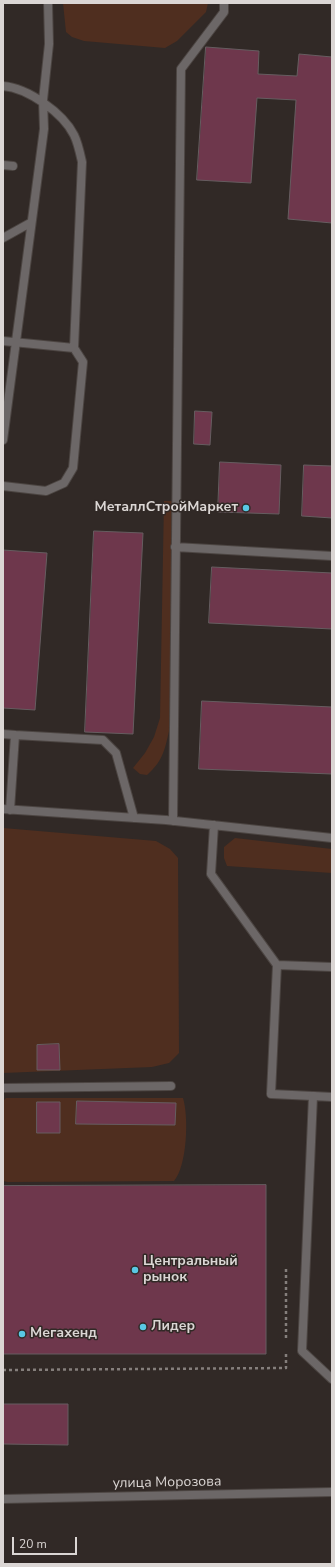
<!DOCTYPE html>
<html>
<head>
<meta charset="utf-8">
<style>
	body { margin:0 }
	#map { position:relative; width:335px; height:1567px; overflow:hidden; background:#312926; font-family:"Nunito Sans",sans-serif }
	canvas { display:block }
	.frame { position:absolute; inset:0; border:4px solid #dbd6d4; pointer-events:none }
	.scale { position:absolute; left:12px; top:1537px; width:65px; height:18px; box-sizing:border-box; border:2px solid #dbd6d4; border-top:0; padding-left:5px; font-size:12px; line-height:14px; white-space:nowrap; color:#dbd6d4; -webkit-text-stroke:3px #312926; paint-order:stroke }
</style>
</head>
<body>
<div id="map">
<canvas width="335" height="1567"></canvas>
<div class="frame"></div>
<div class="scale">20 m</div>
</div>
<script>
const c = document.querySelector('canvas').getContext('2d');
c.lineJoin = 'round';
function paint(path, color) { c.fillStyle = color; c.fill(path, 'evenodd'); }
function trace(path, color, width, dash) { c.strokeStyle = color; c.lineWidth = width; c.lineCap = dash ? 'butt' : 'round'; c.setLineDash(dash || []); c.stroke(path); }
function write(font, color, halo, rows, align = 'center') {
  c.font = font + ' "Nunito Sans",sans-serif'; c.lineWidth = 3; c.setLineDash([]); c.textBaseline = 'middle'; c.strokeStyle = halo; c.fillStyle = color; for (const [text, x, y, turn = 0] of rows) {
    c.save(); c.translate(x, y); c.rotate((+turn || 0) * Math.PI / 180); c.textAlign = isNaN(turn) ? turn : align; if (halo) c.strokeText(text, 0, 0); c.fillText(text, 0, 0); c.restore();
  }
}
paint(new Path2D(`
	M63 3H208L206 12 177 41 165 48 84 41 72 37 66 32Z
	M164 501H172L170 727C165 748 164 760 147 775L140 774 133 768 145 753 154 737 160 718Z
	M3 828 156 841 170 849 178 858 179 1053 169 1063 152 1067 3 1073Z
	M235 838 332 849V873L227 866 224 858V847Z
	M6 1098H183C189 1117 187 1166 174 1181L8 1182 3 1181V1101Z`), '#4f2e1f');
const building = new Path2D(`
	M206 47 259 51 258 74 297 76 299 54 332 57V223L288 219 296 100 257 98 251 183 197 180Z
	M195 411 212 412 210 445 194 444Z
	M220 462 281 465 279 514 218 512Z
	M304 465 332 466V518L302 516Z
	M94 531 143 533 133 734 85 732Z
	M3 550 47 553 35 710 3 708Z
	M212 567 332 573V629L209 623Z
	M202 701 332 707V774L199 769Z
	M59 1044 60 1070H37V1045Z
	M77 1101 176 1103 175 1125 76 1124Z
	M37 1102H60V1133H37Z
	M266 1185V1354H3V1186Z
	M3 1404H68V1445L3 1444Z`);
paint(building, '#6e374c');
trace(building, '#665d60', 1);
const service = new Path2D(`
	M3 86C28 88 63 113 74 135 78 143 80 153 82 162L74 348 83 362 73 468 64 483 46 491 3 486
	M3 165 13 166
	M3 238 30 223
	M3 341 74 348
	M3 440 44 129 43 100 49 44 48 3
	M175 547 332 556
	M3 734 15 735 10 810
	M15 735 103 740 116 753 134 818
	M3 809 166 820 332 838
	M173 821 181 69 224 12V3
	M214 825 211 874 277 965 271 1094 313 1096
	M277 965 332 967
	M3 1088 171 1086`);
const minor = new Path2D(`
	M332 1097 313 1096 302 1351 332 1379
	M3 1499 332 1492`);
trace(service, '#4c4542', 10);
trace(minor, '#4c4542', 10);
trace(new Path2D(`
	M286 1338V1268
	M3 1370 286 1368V1353`), '#857f7c', 2.5, [3, 3]);
trace(service, '#6c6767', 8);
trace(minor, '#6c6767', 8);
for (const [x, y, r, color] of [
	[246,508,4,"#59c8e4"],
	[135,1270,4,"#59c8e4"],
	[143,1327,4,"#59c8e4"],
	[22,1334,4,"#59c8e4"]
]) { const dot = new Path2D(); dot.arc(x, y, r, 0, 2 * Math.PI); c.fillStyle = color; c.fill(dot); trace(dot, '#312926', 1.5); }
write('bold 14px', '#dbd6d4', '#312926', [
	["МеталлСтройМаркет",238,508,"right"],
	["Центральный",143,1262],
	["рынок",143,1278],
	["Лидер",151,1327],
	["Мегахенд",30,1334]
], 'left');
write('14px', '#dbd6d4', '#312926', [
	["улица Морозова",167,1483,-1]
]);
</script>
</body>
</html>
